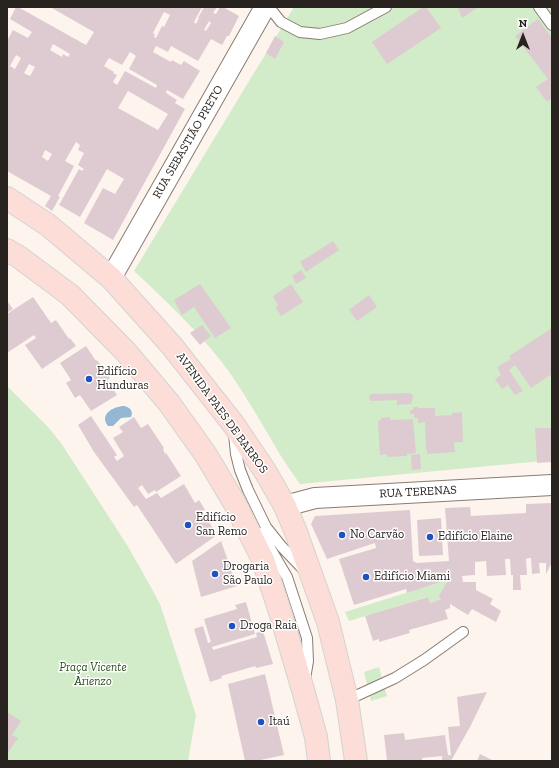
<!DOCTYPE html>
<html>
<head>
<meta charset="utf-8">
<style>
	body { margin:0 }
	#map { position:relative; width:559px; height:768px; overflow:hidden; background:#fdf4ed; font-family:"Zilla Slab",serif }
	canvas { display:block }
	.frame { position:absolute; inset:0; border:8px solid #28231f; pointer-events:none }
	.north { position:absolute; left:503px; top:16px; width:40px; height:40px; -webkit-text-stroke:3px #fff; paint-order:stroke; rotate:0deg; font-size:11px; font-weight:700; line-height:16px; text-align:center; color:#28231f }
	.north::after { content:''; display:block; margin:auto; width:14px; height:18px; background:#28231f; clip-path:polygon(50% 0,100% 100%,50% 72%,0 100%) }
</style>
</head>
<body>
<div id="map">
<canvas width="559" height="768"></canvas>
<div class="frame"></div>
<div class="north">N</div>
</div>
<script>
const c = document.querySelector('canvas').getContext('2d');
c.lineJoin = 'round';
function paint(path, color) { c.fillStyle = color; c.fill(path, 'evenodd'); }
function trace(path, color, width, dash) { c.strokeStyle = color; c.lineWidth = width; c.lineCap = dash ? 'butt' : 'round'; c.setLineDash(dash || []); c.stroke(path); }
function write(font, color, halo, rows, align = 'center') {
  c.font = font + ' "Zilla Slab",serif'; c.lineWidth = 3; c.setLineDash([]); c.textBaseline = 'middle'; c.strokeStyle = halo; c.fillStyle = color; for (const [text, x, y, turn = 0] of rows) {
    c.save(); c.translate(x, y); c.rotate((+turn || 0) * Math.PI / 180); c.textAlign = isNaN(turn) ? turn : align; if (halo) c.strokeText(text, 0, 0); c.fillText(text, 0, 0); c.restore();
  }
}
paint(new Path2D(`
	M294 7H552V460L300 484C293 474 286 464 279 453 264 427 249 401 232 376 205 337 168 303 134 271Z
	M7 386 48 427 61 443 127 545 148 582 160 604 196 715 188 761H7Z
	M447 580H448L438 597 441 599 430 603 427 597 349 621 345 612Z
	M379 667 387 696 371 701 364 672Z`), '#d2ebc8');
paint(new Path2D(`
	M123 406C129 406 134 411 131 417L121 418 113 426H108C99 414 113 407 123 406Z`), '#94b7d4');
paint(new Path2D(`
	M16 7H18L86 45 94 32 50 7H202L194 22 196 24 199 18H198L204 7H217L213 13 216 14 220 7H223L239 16 229 36H227L222 45 211 39 198 61 171 46 168 52 156 46 153 52 171 62 172 60 181 65 184 61 200 71 183 99 167 90 166 93 177 100 175 103 185 109 113 240 84 223 103 188 115 194 124 179 107 169 80 217 59 205 79 169 82 171 84 169 78 165 84 153 78 150 80 145 76 142 65 161 74 166 58 196 60 197 52 211 45 206 51 196 7 171V41L13 30 28 38 32 32 10 19ZM164 12 170 15 164 27 162 26 156 38 154 37 155 35 153 33ZM209 21 211 23 206 31 204 30ZM53 44 70 54 68 57 63 54 62 57 50 50ZM130 52 136 56 129 69 157 85 156 88 125 71 117 85 113 82 117 75 113 73 114 72 104 66 109 58 122 65ZM16 55 21 58 15 69 10 66ZM29 64 35 67 30 76 24 73ZM128 91 168 114 158 130 118 108ZM45 150 52 154 48 161 42 157Z
	M423 7H426L441 28 387 64 372 42Z
	M458 7H476L477 8 462 18 458 8Z
	M538 19 552 38V98L547 102 536 87 548 79 515 36Z
	M275 36 284 42 275 59 266 53Z
	M333 241 339 250 306 272 300 262Z
	M301 270 306 278 296 284 292 276Z
	M200 284 231 328 215 338 194 307 182 315 174 300Z
	M291 284 303 302 281 316 275 307 278 306 273 296Z
	M369 295 377 307 357 321 349 310Z
	M33 297 51 323 56 320 69 339 70 338 76 346 42 369 25 345 36 338 34 335 7 353V314Z
	M7 301 13 309 7 313Z
	M202 325 211 336 200 345 190 333Z
	M552 328V374L531 388 515 365 509 370 523 391 515 395 508 385 502 389 495 379 501 375 497 367 511 359 509 356Z
	M86 346 96 361 97 360 110 378 107 380 117 395 91 411 80 395 75 398 66 383 71 380 60 363Z
	M409 393 412 394 413 397 411 404 397 405V400L372 401H371L369 398 370 395 372 394Z
	M413 407H418V408H435V416L452 415V413L462 412 463 442H454L455 452 427 454V450H426L425 422 418 423V418H414V414H410V410H413Z
	M91 416 117 455 114 457 117 461 124 456 113 438 123 432 119 427 134 417 141 428 148 424 164 448 163 449 165 454 166 453 181 476 156 492 155 490 148 494 142 485 138 488 146 499 157 493 161 498 184 484 195 503 199 500 205 510 202 511 217 535 176 564 137 505 134 507 94 452 78 425Z
	M390 417V420L413 419 416 453 407 454V456L387 457V454L380 455 378 421 381 420V418Z
	M535 428H552V462L537 463Z
	M420 454 421 469 412 470 411 455Z
	M552 503V562L546 574V563H539L540 573 532 574 531 558H529L526 559 527 575H520L521 590H513V575H511L510 559H505L506 575 487 576 486 561 475 562V575L462 576 463 582H476V590L493 599 490 604 501 611 496 622 472 609 468 615 450 604V608L445 610 448 619 409 630 410 633 379 642V639L373 641 365 616 428 597 430 603 441 599 438 597 448 580H447L407 593 406 589 354 605 339 559 376 548 375 543 327 559 311 524 315 516 410 510 413 561 417 563 449 561 445 508 470 507 471 516 526 513V504Z
	M441 518 443 555 419 556 417 520Z
	M221 541 237 586 201 597 192 561Z
	M246 602 255 634 212 647 213 650 257 637 256 633 263 631 273 664 256 668 255 666 221 676 222 678 210 682 194 629 203 626 208 643 211 642 204 619 237 609 235 605Z
	M265 674 284 755 256 761H245L228 684Z
	M487 692 471 725 451 761H442V756L422 758V761H409V760L398 761H387L384 735 404 733 405 740 445 735 448 755H451L448 727 460 726 457 697Z
	M7 712 21 721 12 735 18 738 7 754Z
	M480 754 494 761H477Z`), '#decbd1');
const lane = new Path2D(`
	M269 7 281 22 300 32 320 34 347 28 386 7
	M539 7 552 25
	M234 434 236 454 240 470 248 490 266 527 282 547 303 569
	M259 533 270 548 287 577 307 638 308 661 305 679
	M347 700 395 678 424 660 463 632`);
const street = new Path2D(`
	M111 278 265 7
	M285 506 315 498 552 485`);
const primary = new Path2D(`
	M7 198 48 225 111 278 172 346 234 425 265 471 285 506 296 532 328 622 347 700 356 761
	M7 250 19 257 70 295 126 352 169 403 206 455 234 502 263 560 281 615 303 690 316 737 319 761`);
trace(lane, '#897c72', 12);
trace(street, '#897c72', 22);
trace(primary, '#d4d3d2', 24);
trace(lane, '#fff', 10);
trace(street, '#fff', 20);
trace(primary, '#fcddd7', 22);
for (const [x, y, r, color] of [
	[89,379,4,"#2052bf"],
	[188,525,4,"#2052bf"],
	[342,535,4,"#2052bf"],
	[430,537,4,"#2052bf"],
	[215,574,4,"#2052bf"],
	[366,577,4,"#2052bf"],
	[232,626,4,"#2052bf"],
	[261,722,4,"#2052bf"]
]) { const dot = new Path2D(); dot.arc(x, y, r, 0, 2 * Math.PI); c.fillStyle = color; c.fill(dot); trace(dot, '#fff', 1.5); }
write('12px', '#28231f', '#fff', [
	["RUA SEBASTIÃO PRETO",188,142,-60],
	["AVENIDA PAES DE BARROS",222,413,54],
	["RUA TERENAS",418,492,-3]
]);
write('12px', '#28231f', '#fff', [
	["Edifício",97,372],
	["Hunduras",97,386],
	["Edifício",196,518],
	["San Remo",196,532],
	["No Carvão",350,535],
	["Edifício Elaine",438,537],
	["Drogaria",223,567],
	["São Paulo",223,581],
	["Edifício Miami",374,577],
	["Droga Raia",240,626],
	["Itaú",269,722]
], 'left');
write('italic 12px', '#2a4d1c', '#fff', [
	["Praça Vicente",93,668],
	["Arienzo",93,682]
]);
</script>
</body>
</html>
